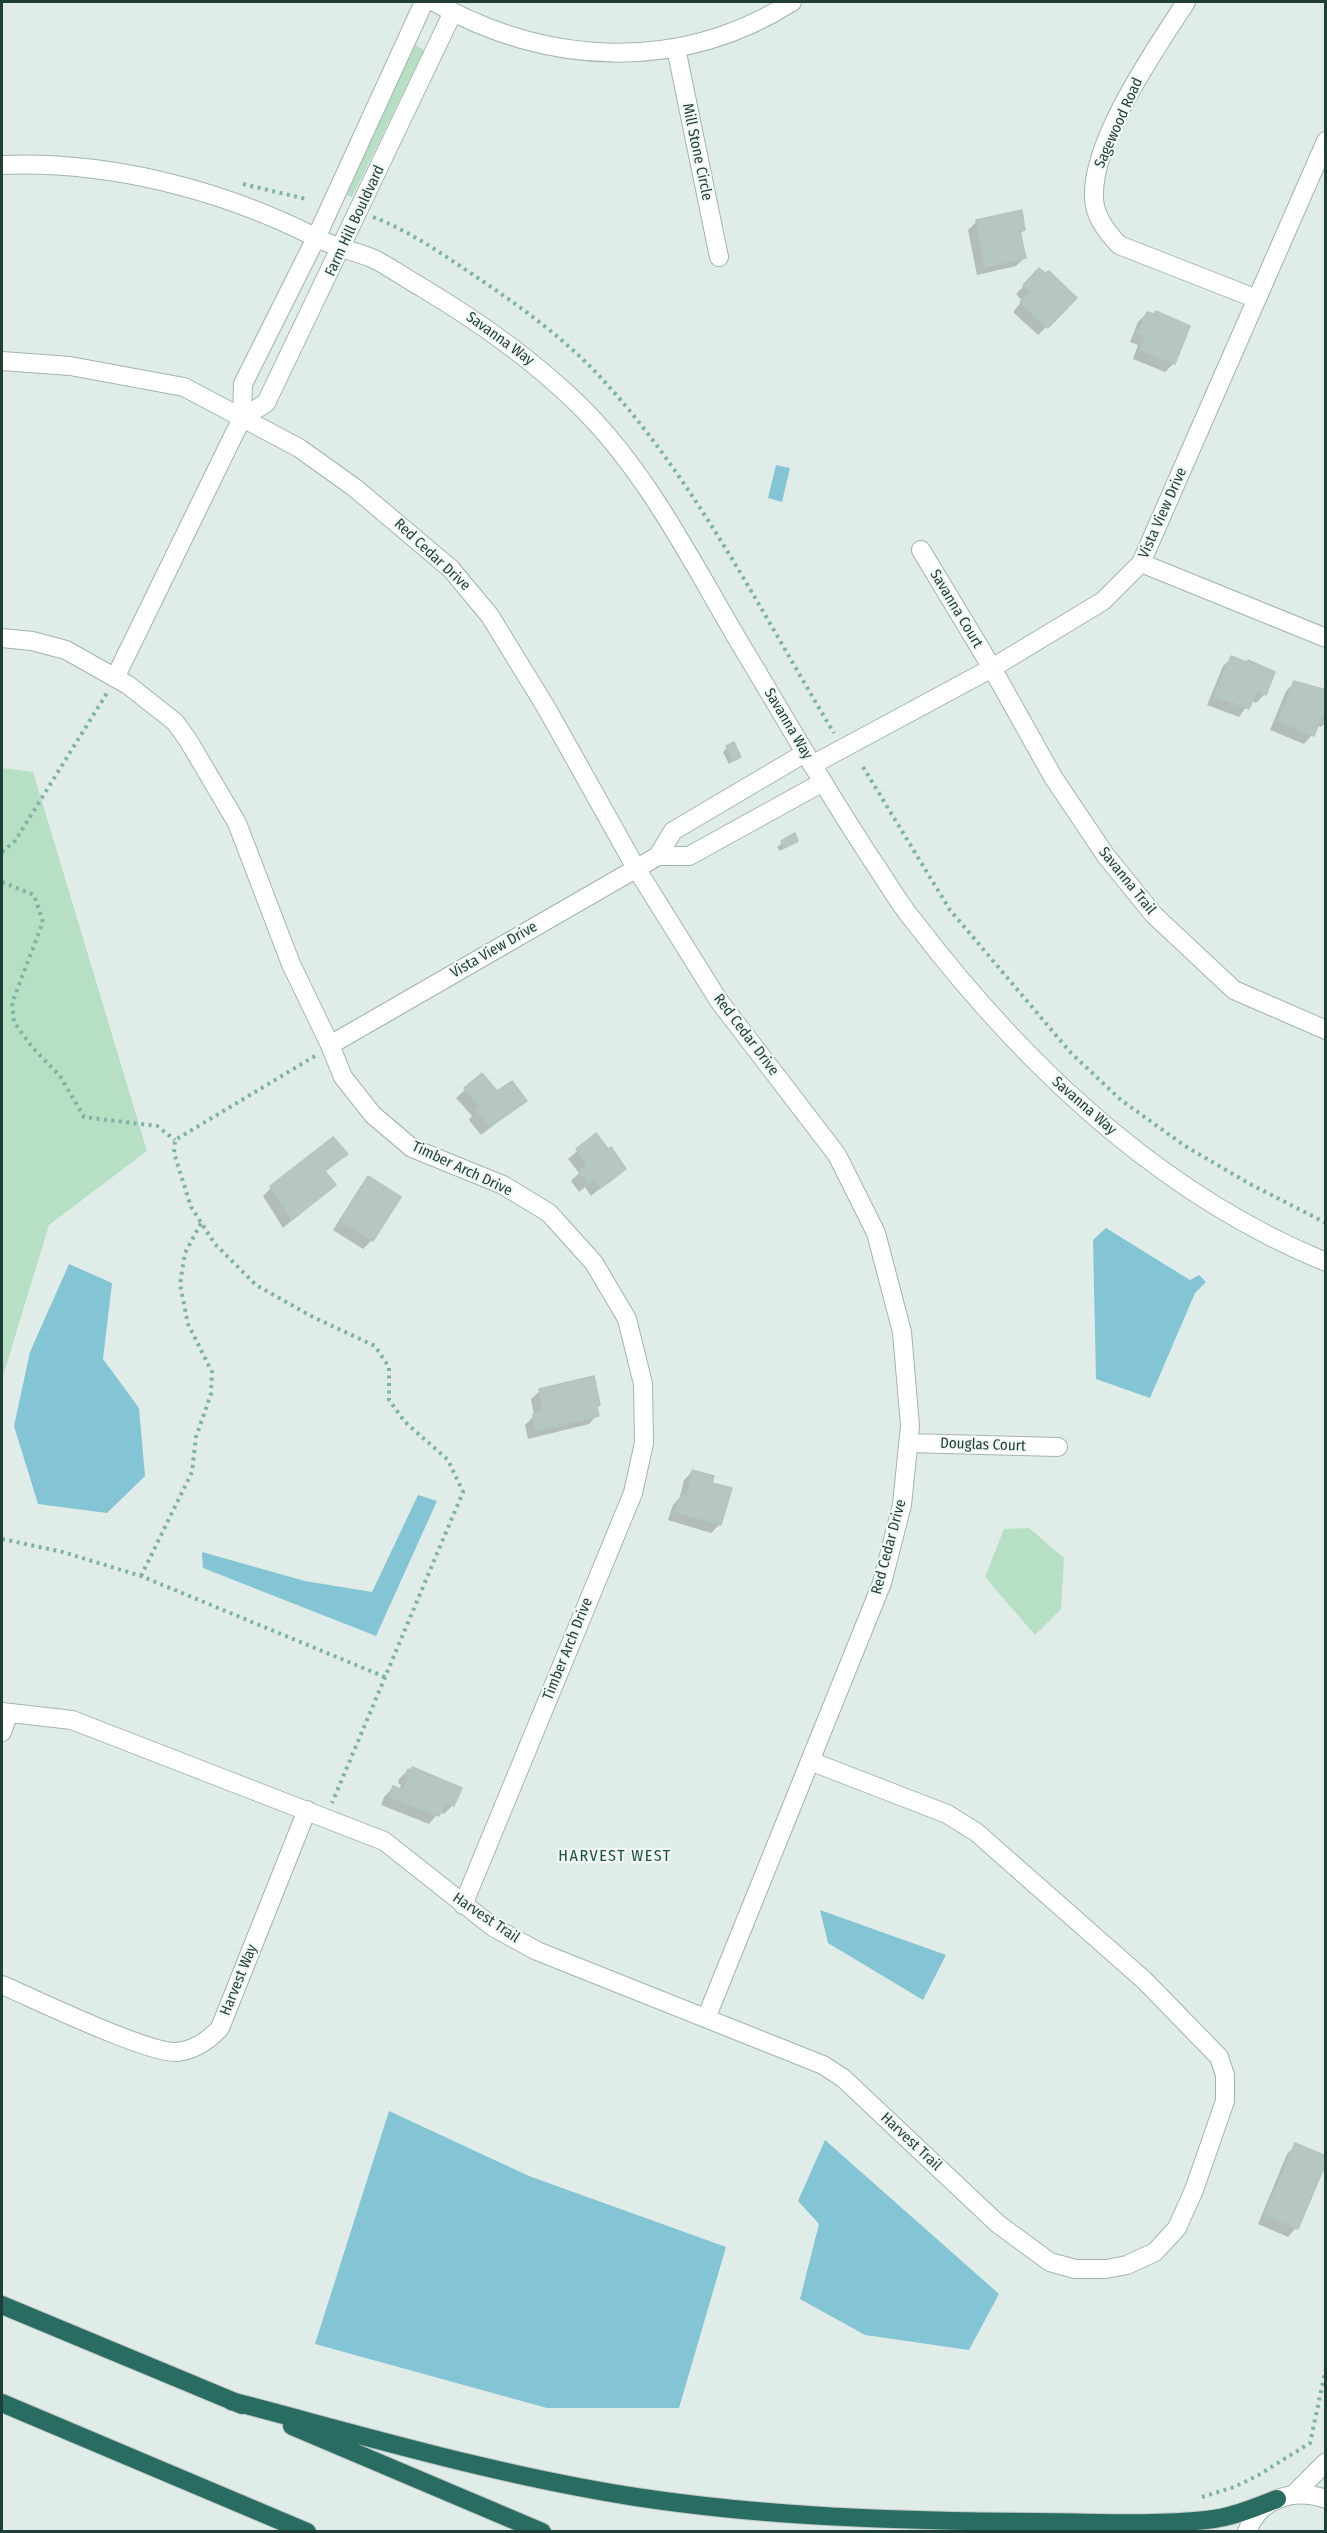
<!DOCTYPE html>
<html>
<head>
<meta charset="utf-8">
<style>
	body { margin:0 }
	#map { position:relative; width:1327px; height:2533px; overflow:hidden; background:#e0ece7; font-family:"Fira Sans Condensed",sans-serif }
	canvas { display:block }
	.frame { position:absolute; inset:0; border:3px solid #1f3e37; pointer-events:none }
</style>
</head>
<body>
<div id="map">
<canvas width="1327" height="2533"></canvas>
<div class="frame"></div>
</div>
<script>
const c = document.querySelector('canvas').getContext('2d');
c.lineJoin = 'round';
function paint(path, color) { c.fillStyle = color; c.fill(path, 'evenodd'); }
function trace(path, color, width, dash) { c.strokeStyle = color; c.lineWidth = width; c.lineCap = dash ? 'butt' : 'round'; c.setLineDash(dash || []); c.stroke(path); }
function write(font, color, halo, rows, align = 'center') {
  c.font = font + ' "Fira Sans Condensed",sans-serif'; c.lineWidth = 4.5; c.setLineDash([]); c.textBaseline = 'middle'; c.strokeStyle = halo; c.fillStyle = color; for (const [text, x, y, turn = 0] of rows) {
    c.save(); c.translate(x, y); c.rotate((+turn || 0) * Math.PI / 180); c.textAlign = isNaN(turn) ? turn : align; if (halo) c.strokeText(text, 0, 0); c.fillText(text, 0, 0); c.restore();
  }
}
paint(new Path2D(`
	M415 45 424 50 352 197 344 194Z
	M2 768 33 772 147 1151 49 1225 2 1379Z
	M1029 1528 1064 1558 1061 1609 1035 1635 985 1577 1004 1529Z`), '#b7dfc4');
paint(new Path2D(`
	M776 465 790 468 782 502 768 498Z
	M1106 1228 1190 1280 1199 1275 1206 1282 1195 1293 1150 1398 1096 1379 1093 1240Z
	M69 1264 112 1283 103 1359 139 1408 145 1476 107 1513 38 1504 14 1426 30 1352Z
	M418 1495 437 1501 376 1636 203 1568 202 1552 305 1581 372 1592Z
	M820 1910 946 1955 923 2000 828 1943Z
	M389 2111 529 2176 726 2247 679 2408H547L315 2344Z
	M825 2140 999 2294 969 2350 865 2335 800 2299 819 2224 798 2201Z`), '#84c5d5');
paint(new Path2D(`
	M977 221 1024 230 1020 234 1025 257 1016 266 977 275 968 230Z
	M1039 270 1075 298 1038 335 1013 312 1022 301 1016 294Z
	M1147 313 1174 363 1165 372 1133 359 1138 345 1130 342 1138 322Z
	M1232 658 1265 694 1256 703 1251 700 1239 717 1207 705 1223 666Z
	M1294 683 1326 693V722L1321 727 1316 725 1312 735 1304 744 1270 730 1286 691Z
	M727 748 740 756 729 764 723 752Z
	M794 835 797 840 780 851 777 847Z
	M482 1075 496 1093 525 1101 481 1135 469 1120 472 1116 456 1098Z
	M596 1135 624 1169 591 1196 585 1187 579 1192 571 1181 579 1173 568 1159Z
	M346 1154 324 1172 325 1193 283 1228 263 1196 271 1188Z
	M368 1178 372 1240 363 1249 333 1230 360 1187Z
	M540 1391 596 1408 597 1415 589 1424 528 1439 525 1425 534 1416 531 1399Z
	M693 1471 710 1484 720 1524 711 1533 668 1520 673 1505 680 1497 684 1480Z
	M408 1770 460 1788 452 1806 444 1814 439 1812 429 1824 381 1805 384 1797 393 1788 399 1790 401 1785 398 1783 399 1779Z
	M1296 2145V2228L1288 2237 1258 2224 1287 2154Z`), '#0003');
const building = new Path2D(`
	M1022 210 1025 230 1020 231 1026 258 985 267 976 220Z
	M1039 268 1045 273 1049 271 1077 298 1048 328 1020 302 1030 292 1023 285Z
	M1156 311 1190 326 1175 364 1140 350 1146 336 1137 333 1147 312 1154 314Z
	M1231 656 1246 662 1248 660 1275 672 1266 695 1257 691 1249 709 1214 696Z
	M1294 681 1326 690V717L1322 716 1314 736 1278 721Z
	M734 742 741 757 733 761 726 746Z
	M795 833 798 841 784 848 781 841Z
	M482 1073 497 1091 512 1081 527 1101 490 1127 476 1110 481 1108 464 1088Z
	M596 1133 608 1149 611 1147 626 1169 601 1188 594 1180 589 1184 579 1172 587 1164 576 1149Z
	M333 1137 348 1154 325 1171 336 1185 292 1220 270 1186Z
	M368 1176 401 1197 373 1241 340 1221Z
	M594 1376 600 1405 597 1407 599 1416 536 1431 533 1415 543 1410 539 1389Z
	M692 1470 714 1476 712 1483 732 1488 721 1525 676 1512 681 1495 687 1496Z
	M412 1767 462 1788 454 1806 445 1803 439 1816 389 1797 393 1786 403 1790 409 1776 406 1775 408 1769 411 1770Z
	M1295 2143 1326 2156V2163L1298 2229 1265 2215Z`);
paint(building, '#b5c7c0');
trace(building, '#b2c6bf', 1.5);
const minor = new Path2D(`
	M424 2 316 238 243 384 242 418 266 403 453 12
	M434 2C547 66 680 73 792 2
	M1186 2C1155 50 1092 140 1094 197 1094 216 1107 232 1119 245L1257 299
	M676 48 719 257
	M2 361 70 366 184 387 299 448 355 488 451 569 490 616 547 709 636 868 719 1001 837 1155 876 1233 902 1332 910 1426 902 1505 882 1583 707 2016
	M921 550 992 668 1053 777 1106 856 1154 915 1234 990 1326 1030
	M1141 563 1326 638
	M2 638 32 641 66 650 128 685 175 722 188 740 237 823 291 964 330 1045 343 1077 373 1115 412 1148 503 1185 549 1213 594 1263 627 1319 643 1384 644 1443 633 1493 463 1905
	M115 678 242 418
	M812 765 992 668 1103 601 1141 563 1326 141
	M658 856H689L823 782
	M330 1045 658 856 673 831 805 753
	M908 1443 1058 1447
	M2 1712 72 1720 384 1841 493 1927 537 1951 823 2065 843 2078 998 2224 1050 2262 1075 2269H1106L1127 2265 1155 2252 1177 2228 1194 2190 1225 2101V2075L1219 2057 1144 1980 976 1832 947 1814 810 1761
	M2 1732 9 1713
	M2 1985C35 1999 148 2054 177 2052 194 2050 209 2040 220 2028L307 1810`);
const tertiary = new Path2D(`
	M2 165C109 161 220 189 315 237 333 247 355 251 374 259 390 267 405 278 421 287 478 321 531 358 579 405 653 478 697 573 750 660 790 727 829 795 872 860 886 880 898 902 913 920 1022 1063 1157 1193 1326 1262
	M1294 2494 1326 2462
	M1247 2532C1259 2498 1294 2488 1326 2499`);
const motorway = new Path2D(`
	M2 2305 242 2405
	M231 2401C365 2436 499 2476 636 2497 767 2517 902 2521 1035 2522 1091 2522 1149 2526 1206 2520 1230 2518 1254 2508 1277 2499
	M2 2403 307 2532
	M292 2426 542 2532`);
trace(minor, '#a2b4af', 20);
trace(tertiary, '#a2b4af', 20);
trace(motorway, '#c0c9c7', 20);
trace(new Path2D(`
	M243 184 306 199
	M373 217C410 231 442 254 475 276 521 307 567 340 604 381 699 486 762 614 834 733
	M863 767 950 910 1071 1053 1121 1100 1185 1146 1250 1184 1326 1223
	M2 852 15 841 107 693
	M2 882 34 895 43 922 12 1003 14 1022 32 1047 60 1076 84 1117 157 1126 175 1140
	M315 1056 175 1140 174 1153 191 1207 215 1244 256 1285 313 1317 375 1346 389 1367V1400L405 1422 448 1460 463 1492 332 1803
	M2 1539 63 1552 141 1576 385 1677
	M141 1576 192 1472 196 1437 211 1394 212 1372 188 1324 180 1284 185 1253 201 1223
	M1202 2497 1234 2487 1257 2476 1310 2443 1326 2368`), '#7eb2a4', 4, [3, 4.5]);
trace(minor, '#fff', 18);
trace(tertiary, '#fff', 18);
trace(motorway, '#296c61', 18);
write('15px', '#1f3e37', '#f1f8f5', [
	["Sagewood Road",1119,123,-66],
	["Mill Stone Circle",697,152,78],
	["Farm Hill Bouldvard",355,221,-65],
	["Savanna Way",500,339,36],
	["Vista View Drive",1163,513,-66],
	["Red Cedar Drive",432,555,43],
	["Savanna Court",956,609,59],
	["Savanna Way",788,724,59],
	["Savanna Trail",1127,881,51],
	["Vista View Drive",494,950,-30],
	["Red Cedar Drive",746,1035,53],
	["Savanna Way",1084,1106,41],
	["Timber Arch Drive",462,1169,25],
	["Douglas Court",983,1445,2],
	["Red Cedar Drive",889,1547,-75],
	["Timber Arch Drive",568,1649,-68],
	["Harvest Trail",486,1918,34],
	["Harvest Way",239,1980,-68],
	["Harvest Trail",911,2142,43]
]);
c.letterSpacing = '1.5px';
write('16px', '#1a5146', '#f1f8f5', [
	["HARVEST WEST",615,1857]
]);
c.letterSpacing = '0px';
</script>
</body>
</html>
